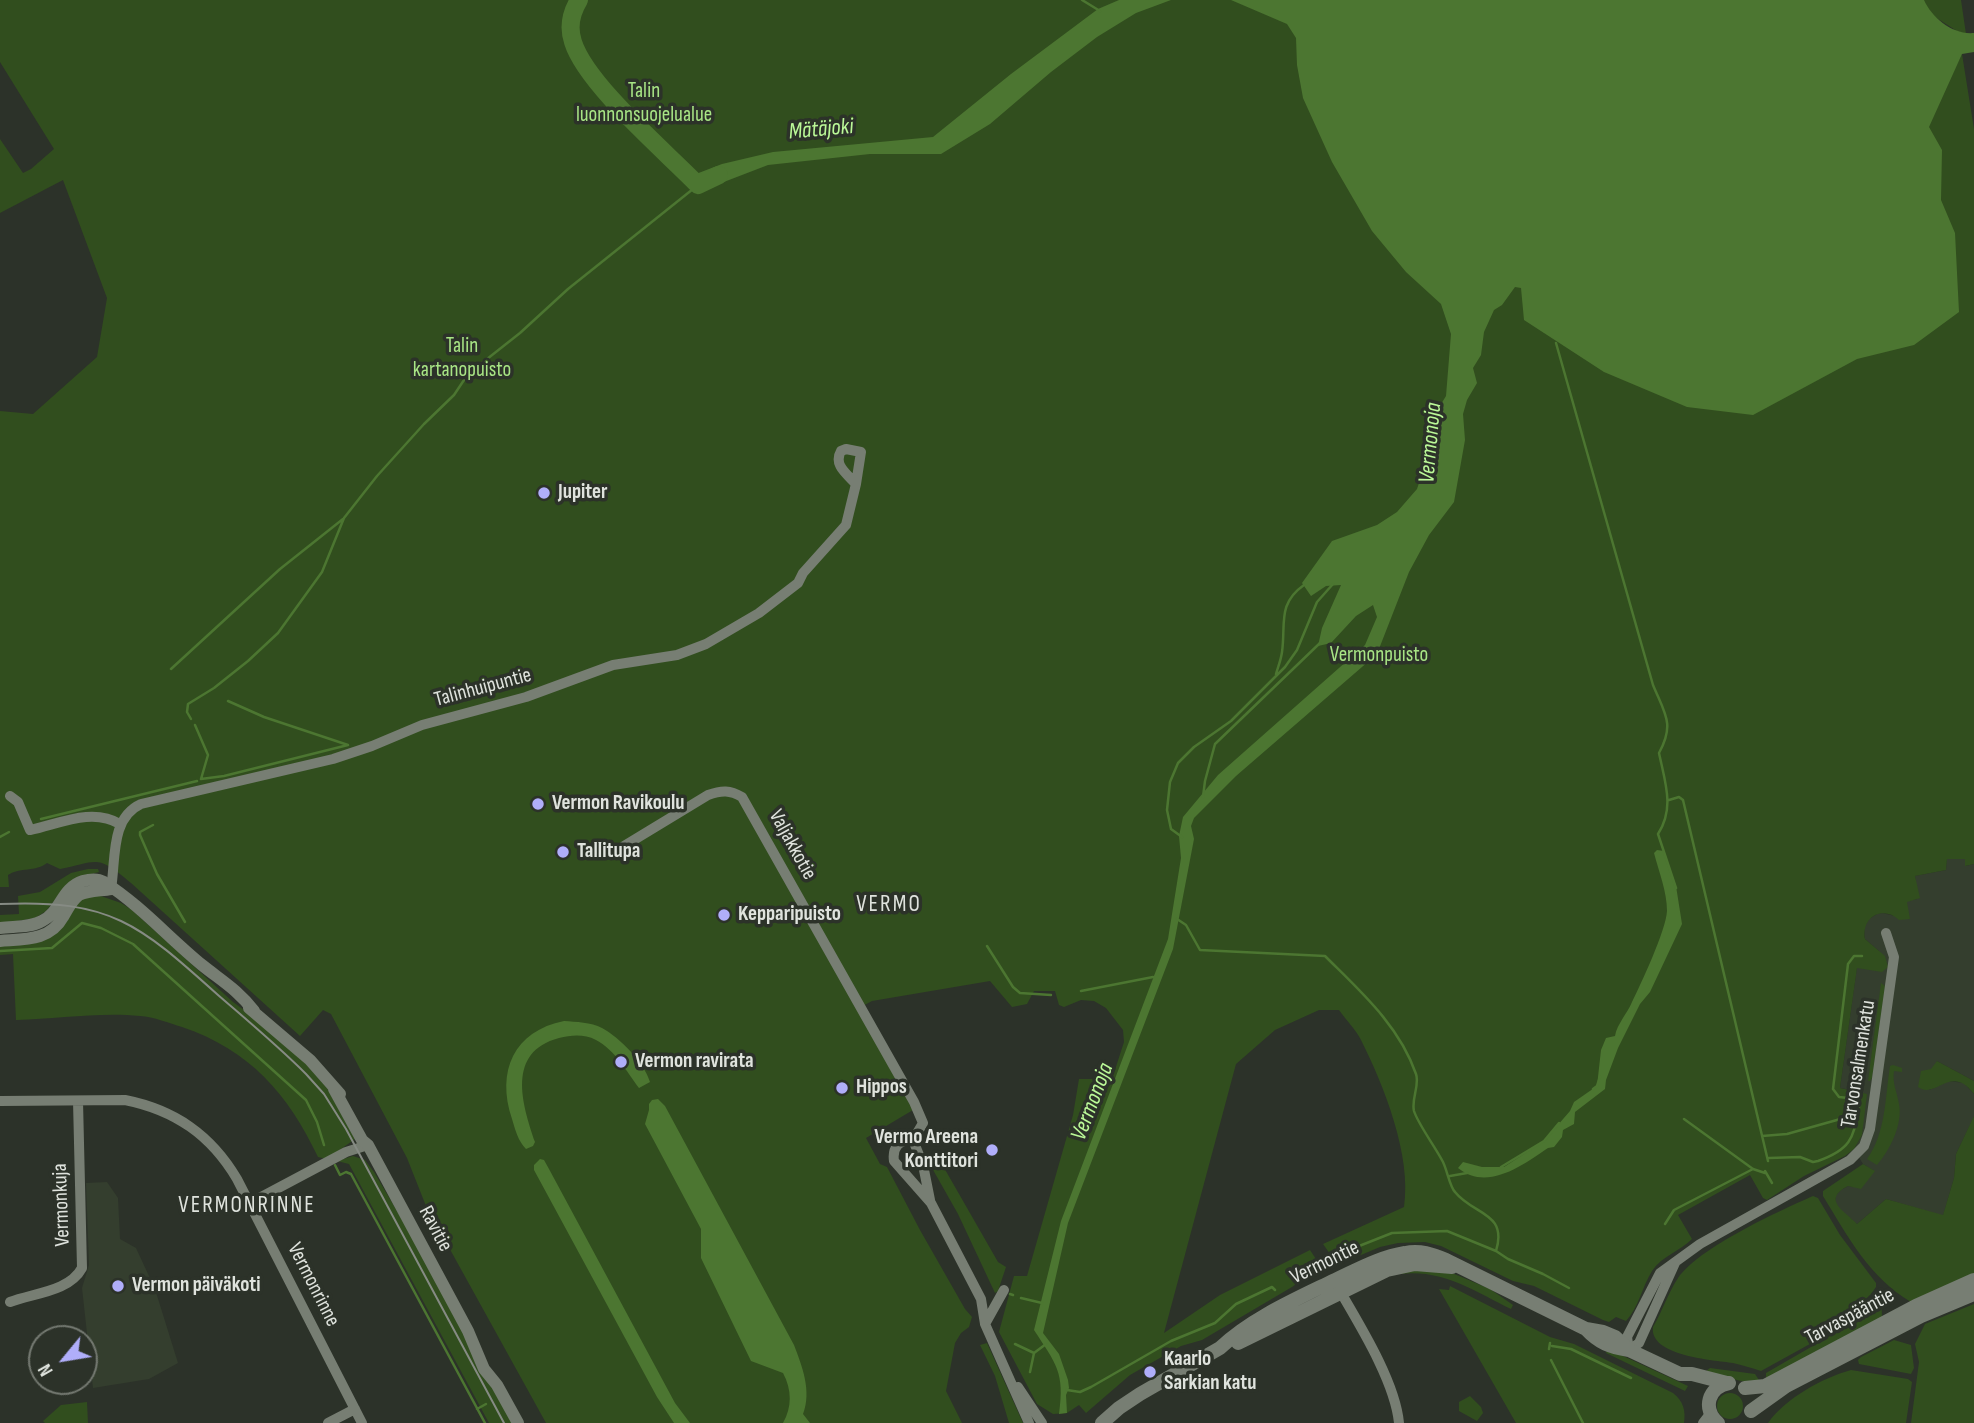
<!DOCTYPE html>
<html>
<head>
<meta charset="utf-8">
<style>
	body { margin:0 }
	#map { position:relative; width:1974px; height:1423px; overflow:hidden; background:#2c3229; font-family:"Sofia Sans Condensed",sans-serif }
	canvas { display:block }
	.north { position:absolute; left:28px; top:1325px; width:70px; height:70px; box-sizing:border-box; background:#2c3229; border:2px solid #747971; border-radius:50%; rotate:240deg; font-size:19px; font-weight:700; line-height:28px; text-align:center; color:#dfe3dd }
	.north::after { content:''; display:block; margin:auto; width:24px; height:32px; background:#b0aefa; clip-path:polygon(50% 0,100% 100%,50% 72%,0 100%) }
</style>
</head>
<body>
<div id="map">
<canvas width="1974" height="1423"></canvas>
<div class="north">N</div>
</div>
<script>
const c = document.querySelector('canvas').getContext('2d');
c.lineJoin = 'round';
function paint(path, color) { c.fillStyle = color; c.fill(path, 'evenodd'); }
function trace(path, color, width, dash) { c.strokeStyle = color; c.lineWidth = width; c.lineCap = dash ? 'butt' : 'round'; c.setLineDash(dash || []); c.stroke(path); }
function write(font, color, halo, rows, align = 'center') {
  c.font = font + ' "Sofia Sans Condensed",sans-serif'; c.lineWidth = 7; c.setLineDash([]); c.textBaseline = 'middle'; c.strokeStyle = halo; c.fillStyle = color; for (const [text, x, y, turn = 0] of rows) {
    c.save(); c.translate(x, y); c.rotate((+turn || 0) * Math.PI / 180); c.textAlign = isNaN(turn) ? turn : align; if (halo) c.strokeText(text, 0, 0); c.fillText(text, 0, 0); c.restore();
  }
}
paint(new Path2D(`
	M1947 859H1965L1966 866 1974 864V1081L1937 1061 1929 1090 1948 1081 1964 1083 1974 1094V1117L1956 1154 1954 1178 1943 1216 1886 1199 1857 1224 1839 1210 1835 1202 1836 1195 1841 1190 1848 1186 1856 1187 1874 1171 1863 1164 1854 1149 1862 1135 1863 1092 1840 1088 1857 967 1882 971 1879 951 1865 939 1864 927 1869 919 1877 914 1882 913 1895 916 1906 901 1917 899 1915 876 1946 870Z
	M107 1182 118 1198 120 1239 136 1248 155 1289 178 1363 149 1379 93 1388 82 1288 89 1265 86 1183Z`), '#343e2e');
paint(new Path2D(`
	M0 0H1351L1475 286 1885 205 1962 54 1974 129V864L1965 866V859H1947L1946 870 1915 876 1920 898 1907 902 1910 919 1899 920C1883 905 1861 917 1865 939L1885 956 1888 967 1882 972 1857 968 1840 1088 1867 1094 1862 1135 1854 1149 1845 1156 1804 1176 1767 1200 1763 1198 1750 1175 1678 1215 1692 1239C1680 1251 1662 1256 1652 1271 1642 1287 1639 1307 1626 1321L1616 1317 1609 1322 1603 1320 1534 1286 1513 1281 1441 1246 1425 1242 1398 1243 1380 1247 1349 1260 1335 1261 1323 1244 1404 1207C1412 1156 1384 1086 1361 1040 1356 1030 1346 1020 1339 1010H1319L1275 1030 1236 1064 1164 1333 1220 1295 1310 1250 1316 1259 1319 1268 1292 1287 1202 1340 1181 1346 1130 1375 1086 1413 1079 1405 1067 1413 1053 1414 1037 1404 999 1332 1014 1276H1027L1073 1115 1079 1079H1112L1124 1042 1123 1030 1106 1008 1094 1001 1081 1000 1064 1007 1059 1005 1055 991H1034L1027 1004 1012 1007 990 981 872 1001 857 1009 913 1110 866 1138 880 1164 887 1167 920 1230 965 1309 972 1317 969 1327 961 1333 955 1343 946 1391 962 1423H546L426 1206 407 1158 331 1014 323 1010 300 1036 131 883C97 854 99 861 60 869L47 863C36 872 20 867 8 875L9 887H0V411L33 414 97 357 107 298 63 180 0 213V139L23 173 31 169 54 149 0 62Z
	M1908 0H1961L1966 34 1957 31Z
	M88 869H98L99 872 83 876 68 883 46 911 35 918 0 924V915L19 914 18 896 40 892 71 873Z
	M98 895 121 903 132 910 233 1002 255 1018 305 1063 327 1088 355 1139 327 1159 318 1157C288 1094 250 1050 182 1027 169 1023 154 1017 140 1016 100 1012 57 1019 16 1020L13 954 0 955V944C52 941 51 944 81 899Z
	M1881 983 1885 986 1872 1078 1870 1081H1868Z
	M1937 1061 1974 1081V1094C1951 1063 1936 1100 1918 1087L1921 1071 1931 1069Z
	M1893 1065 1902 1068V1072L1894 1071C1892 1084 1897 1091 1899 1104 1903 1124 1890 1150 1877 1165L1867 1159C1886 1133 1885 1098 1890 1066Z
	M1974 1116V1274L1911 1302C1870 1278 1848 1237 1823 1196V1191L1863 1164 1875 1171 1861 1189 1848 1186C1821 1200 1845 1211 1857 1224L1886 1199 1943 1215 1954 1178 1956 1154Z
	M935 1152 998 1262 1006 1267 998 1291 995 1293 958 1214 928 1161 929 1155Z
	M353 1156 365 1160 374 1172 410 1233 512 1423H489L349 1164 337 1161Z
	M1813 1196 1818 1198 1840 1235 1876 1283V1287L1871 1294 1828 1334 1761 1371C1752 1368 1742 1365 1733 1363 1713 1360 1649 1356 1653 1327 1662 1312 1668 1293 1678 1278 1700 1247 1777 1212 1813 1196Z
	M1407 1269 1452 1273 1490 1289 1513 1305 1511 1309C1474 1291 1443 1269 1400 1274Z
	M1450 1286 1550 1337 1574 1344 1673 1393C1683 1401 1686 1410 1684 1423H1516L1439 1289 1449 1290Z
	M1881 1293 1882 1317 1766 1381V1373L1837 1332Z
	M1974 1304V1423H1911L1919 1362 1915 1344 1925 1324Z
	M1894 1340 1911 1345 1914 1368 1911 1374 1859 1364 1858 1360 1861 1357Z
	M987 1343 1023 1423H1009L995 1376 980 1345Z
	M1608 1349 1688 1386 1685 1391 1606 1353Z
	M1710 1368 1755 1374 1761 1383C1746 1384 1722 1376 1706 1371Z
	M1851 1370 1908 1379 1912 1382 1906 1423H1768C1786 1398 1822 1378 1851 1370Z
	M1717 1406a13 13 0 1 1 26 0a13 13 0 1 1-26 0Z
	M1470 1396 1481 1407 1483 1413 1477 1421 1459 1411V1402Z
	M87 1402 88 1423H45L43 1421 61 1405Z`), '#314e1e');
paint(new Path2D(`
	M1119 0H1171L1136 13 1097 37 1051 72 990 124 941 154H870L768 165 703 190 698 185 696 174 722 164 773 152 933 137 1011 74 1098 9Z
	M1231 0H1924C1932 18 1953 35 1974 33V52L1962 54 1929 127 1942 150 1941 200 1955 233 1959 312 1914 345 1857 359 1753 415 1687 407 1604 372 1524 320 1521 288 1515 287 1502 305 1494 310 1484 332 1481 355 1473 368 1477 383 1467 400 1463 414 1465 440 1454 502 1429 535 1409 572 1377 654 1236 776 1194 818 1191 826 1194 839 1173 949 1068 1223 1043 1333 1059 1354 1068 1380 1069 1388 1066 1395 1067 1413 1059 1414C1065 1372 1056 1364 1034 1330L1061 1221 1168 939 1181 858 1179 836 1183 817 1218 775 1365 645 1377 617 1373 605 1356 616 1331 643 1318 646 1322 628 1341 585 1326 586 1311 596 1302 583 1332 541 1377 525 1397 512 1417 489 1424 468 1427 427 1446 396 1451 334 1441 304 1406 272 1372 231 1332 162 1303 98 1297 65 1296 38 1287 24Z
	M1657 850 1664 851 1676 886 1682 924 1650 992 1640 1004 1618 1048 1606 1080 1605 1089 1575 1112 1574 1124 1563 1130 1562 1137 1554 1147 1548 1148C1523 1165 1487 1192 1458 1168L1463 1162 1482 1167H1504L1544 1141 1570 1111 1574 1102 1597 1086 1601 1050 1606 1038 1615 1036C1617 1024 1627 1014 1632 1002 1641 984 1666 930 1667 911 1667 892 1659 872 1654 853Z
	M564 1021C576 1022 591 1022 602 1028 620 1038 644 1062 650 1082L639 1088C627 1072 615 1050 596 1040 584 1034 572 1035 559 1038 506 1052 522 1104 535 1142L533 1146 526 1149C518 1141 515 1129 512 1119 496 1071 514 1031 564 1021Z
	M658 1099 665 1106 794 1345C802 1366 812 1391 803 1414L810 1423H783C792 1407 792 1390 783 1373L751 1361 701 1258V1229L645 1124 649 1110V1104L652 1100Z
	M540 1159 544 1160 549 1169 675 1403 690 1423H674L657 1397 534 1170V1165Z`), '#4c7631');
trace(new Path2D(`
	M1082 0 1100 11
	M1556 343 1653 685C1665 714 1675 724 1659 753 1665 782 1675 808 1658 834L1676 888
	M171 669 280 569 343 519
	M1276 674C1278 667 1281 660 1282 652 1286 624 1277 604 1304 585
	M191 719 187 712 188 704 214 688 248 661 278 633 322 572 344 518 377 476 424 424 454 395 468 374 520 333 568 289 698 185
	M195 725 208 755 201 779
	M201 779 224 776 348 745 264 717 228 701
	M1203 797 1205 781 1215 744 1320 643
	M1669 800 1679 797 1683 800 1768 1161
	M41 819 197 781
	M153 825 140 832V835L157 874 185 922
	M0 837 9 832
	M1182 837 1171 829 1167 810 1170 782 1178 763 1194 747 1231 721 1285 667 1297 650 1317 602 1333 584
	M1177 919 1186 925 1200 950 1325 956C1360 991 1399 1025 1416 1074 1420 1085 1411 1099 1414 1111 1418 1124 1436 1148 1443 1162 1447 1170 1450 1187 1455 1192 1473 1215 1508 1212 1496 1251
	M987 946 1013 987 1020 993 1051 995
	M0 951 52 948 82 923 101 928 133 944 306 1100 317 1122 324 1145
	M1081 991 1153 977
	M1593 1089 1597 1086 1600 1077
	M1684 1119 1753 1169 1765 1173
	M1762 1136 1787 1134 1844 1118 1860 1102
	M1769 1158 1800 1157 1813 1162 1818 1161C1855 1148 1853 1135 1860 1102L1857 1099 1839 1097 1833 1089 1848 964 1854 956H1862
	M335 1165 340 1175 346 1172 351 1174 485 1423
	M1501 1167 1544 1141 1559 1123
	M1765 1171 1772 1183
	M1450 1176 1467 1173
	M1665 1224 1674 1210 1753 1169
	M1344 1252 1392 1233 1447 1231 1496 1251 1508 1259 1543 1274 1569 1288
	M1010 1294 1013 1295
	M1021 1298 1042 1303
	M1015 1344 1034 1353
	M1552 1346 1571 1349 1631 1378
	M1549 1349 1550 1343
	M1551 1360 1583 1423
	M1030 1372 1034 1353 1046 1344
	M1067 1390 1080 1392 1091 1387 1171 1341 1215 1323 1236 1304 1272 1287 1275 1290
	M477 1409 486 1404`), '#4c7631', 2.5);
trace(new Path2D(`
	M579 0C571 13 568 27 573 42 586 84 665 151 698 185L719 175`), '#4c7631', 18);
trace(new Path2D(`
	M10 796 18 802 30 830C59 824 92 807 120 824
	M624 846 708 795C722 790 730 790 742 797L914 1102 923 1123 913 1140C899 1139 892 1148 894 1161L931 1203 981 1299 985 1324 1029 1423
	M111 889C116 860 110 818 141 804L333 759 372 746 422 725 526 697 613 665 677 655 706 644 759 613 798 583 803 573 846 525 856 484 861 452 846 449 841 451C833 465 847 474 856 484
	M0 1101 125 1100C175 1110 211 1135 237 1179L362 1423
	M913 1140 923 1165 930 1200
	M250 1203 346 1152 368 1145
	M1675 1263 1639 1343 1629 1350 1627 1337 1660 1273 1700 1244 1850 1160 1864 1146 1870 1129 1894 957 1886 933
	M1337 1286C1359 1324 1395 1381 1399 1423
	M10 1302C33 1293 69 1292 82 1268L78 1101
	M985 1324 1004 1290
	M1018 1387 1042 1423
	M328 1423 355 1409
	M1703 1423 1710 1414`), '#777e73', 10);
trace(new Path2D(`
	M0 928C13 926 30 928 42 921 61 912 61 888 83 881 90 879 97 878 104 882 140 905 169 938 202 965 222 981 238 990 254 1011
	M0 941C24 939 50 941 63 917 68 909 71 901 79 895 89 890 101 891 111 889
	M249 1008 310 1060 340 1094
	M334 1089 362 1140 368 1145 468 1331 484 1369 497 1385 518 1423`), '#777e73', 12);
trace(new Path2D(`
	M1586 1329C1599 1343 1610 1347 1629 1350
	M1238 1343 1387 1270 1415 1264 1452 1267
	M1745 1388 1765 1386 1916 1306 1974 1280
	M1751 1411 1786 1386 1921 1316 1974 1294
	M1102 1423 1119 1408 1140 1394 1220 1348C1252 1318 1296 1299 1335 1280 1357 1270 1380 1257 1405 1253 1420 1250 1432 1254 1446 1260L1586 1329 1603 1332 1615 1337 1629 1350 1680 1374H1692L1727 1383
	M1718 1423C1702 1409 1708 1387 1729 1383`), '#777e73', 14);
trace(new Path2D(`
	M0 904C111 899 139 924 218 995 248 1021 278 1046 306 1074L324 1094 346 1129 504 1423`), '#868b84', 2);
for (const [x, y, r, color] of [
	[544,493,7,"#b0aefa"],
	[538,804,7,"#b0aefa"],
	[563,852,7,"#b0aefa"],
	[724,915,7,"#b0aefa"],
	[621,1062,7,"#b0aefa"],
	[842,1088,7,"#b0aefa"],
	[992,1150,7,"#b0aefa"],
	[118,1286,7,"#b0aefa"],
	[1150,1372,7,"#b0aefa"]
]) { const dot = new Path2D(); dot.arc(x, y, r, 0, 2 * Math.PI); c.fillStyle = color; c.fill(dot); trace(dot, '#2c3229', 2.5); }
write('21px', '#a8e585', '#2c3229', [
	["Talin",644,92],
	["luonnonsuojelualue",644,116],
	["Talin",462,347],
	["kartanopuisto",462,371],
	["Vermonpuisto",1379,656]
]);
write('bold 21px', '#dfe3dd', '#2c3229', [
	["Jupiter",558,493],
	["Vermon Ravikoulu",552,804],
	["Tallitupa",577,852],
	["Kepparipuisto",738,915],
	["Vermon ravirata",635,1062],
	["Hippos",856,1088],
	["Vermo Areena",978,1138,"right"],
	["Konttitori",978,1162,"right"],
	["Vermon päiväkoti",132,1286],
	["Kaarlo",1164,1360],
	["Sarkian katu",1164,1384]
], 'left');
write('21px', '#dfe3dd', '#2c3229', [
	["Talinhuipuntie",483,688,-15],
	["Valjakkotie",792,845,61],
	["Tarvonsalmenkatu",1859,1064,-81],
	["Vermonkuja",62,1205,-92],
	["Ravitie",435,1229,62],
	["Vermontie",1325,1263,-26],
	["Vermonrinne",313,1285,63],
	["Tarvaspääntie",1850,1317,-28]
]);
write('italic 23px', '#bbf998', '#2c3229', [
	["Mätäjoki",821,130,-5],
	["Vermonoja",1431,443,-85],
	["Vermonoja",1093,1102,-69]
]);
c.letterSpacing = '2px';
write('23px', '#dfe3dd', '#2c3229', [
	["VERMO",889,905],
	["VERMONRINNE",247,1206]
]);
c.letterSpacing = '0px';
</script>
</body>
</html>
